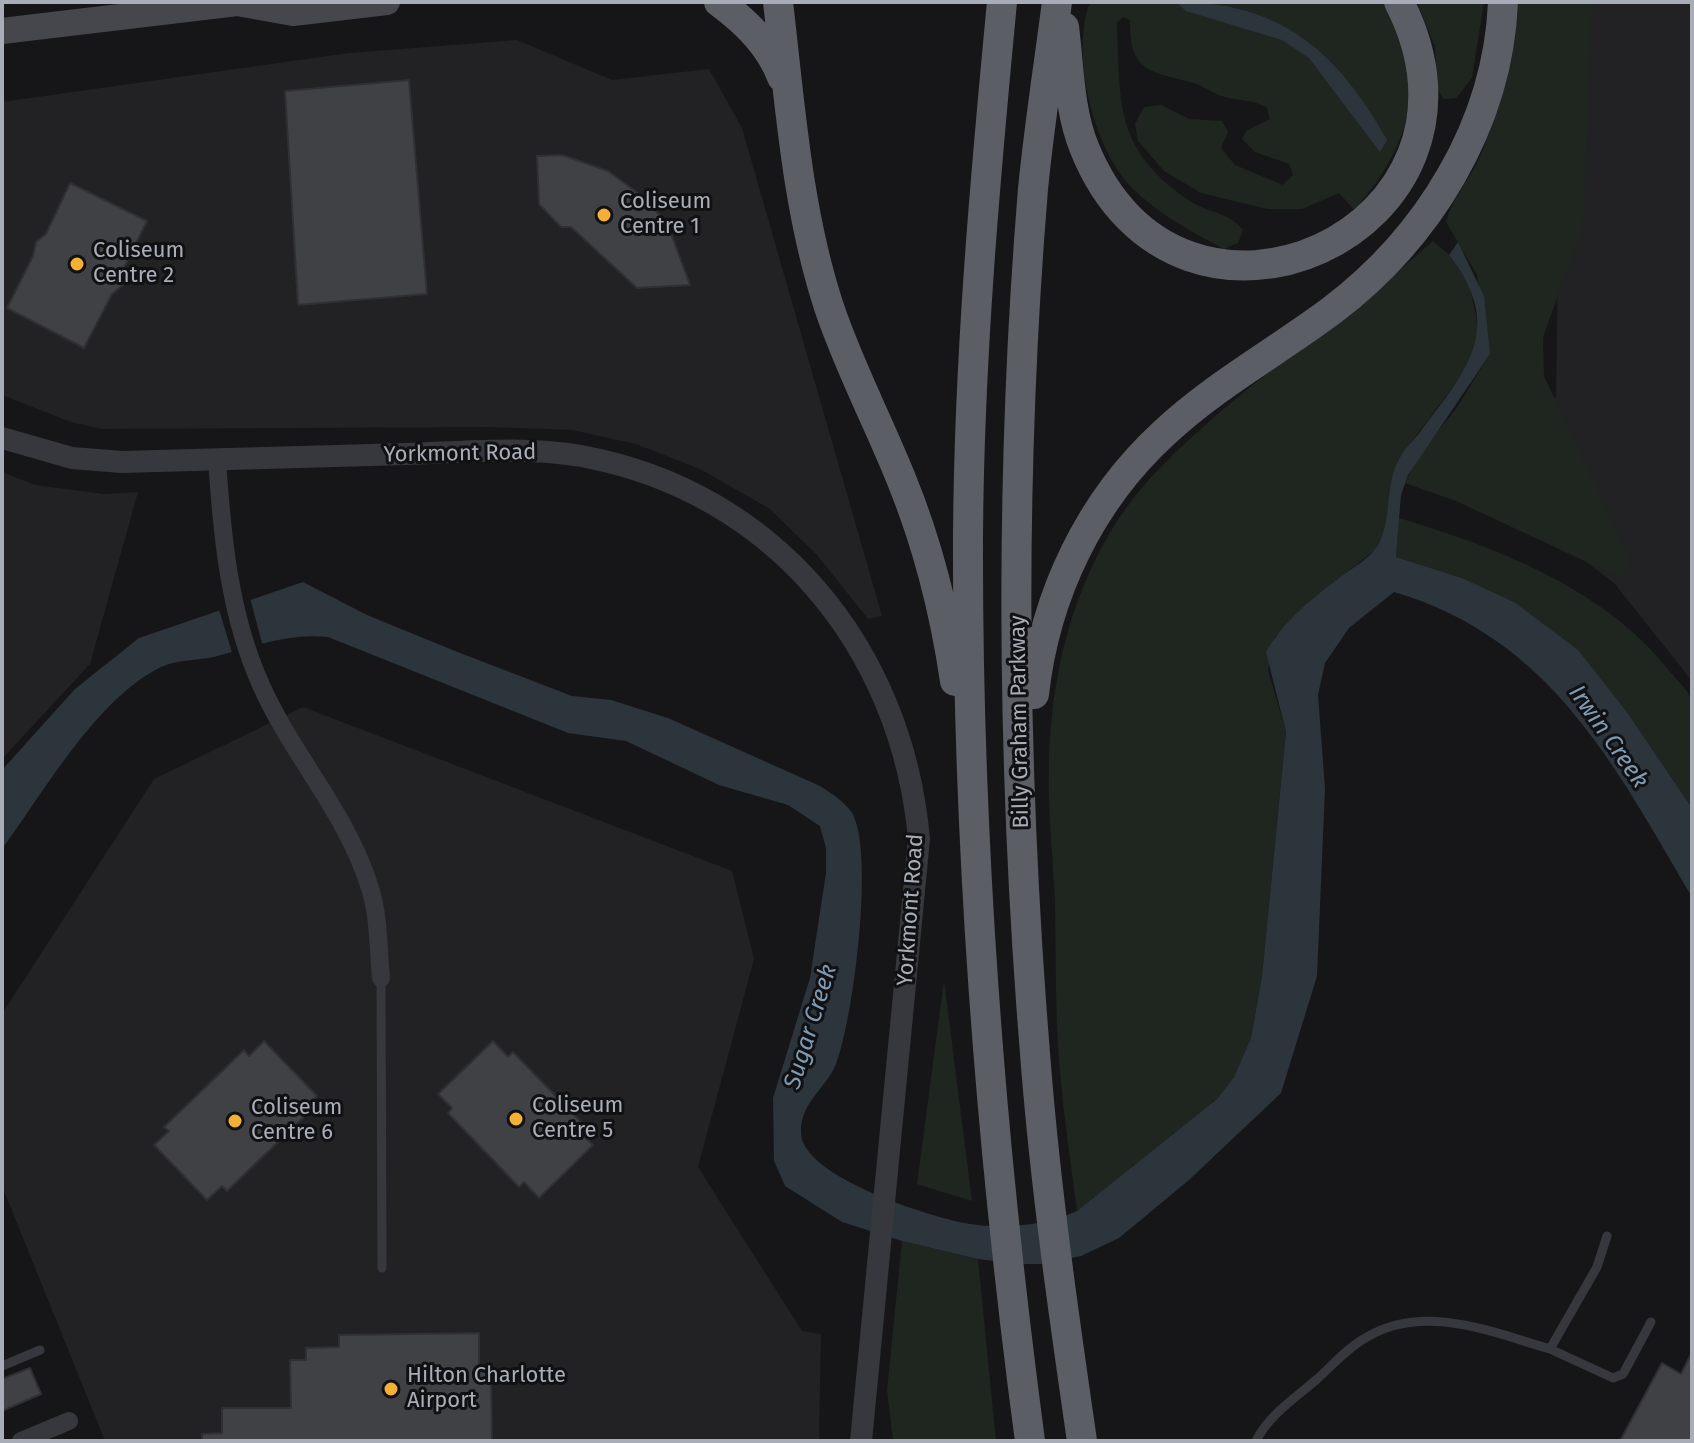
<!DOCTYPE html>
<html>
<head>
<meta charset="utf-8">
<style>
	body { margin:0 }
	#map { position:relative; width:1694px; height:1443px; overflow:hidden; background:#161618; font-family:"Fira Sans",sans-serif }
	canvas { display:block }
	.frame { position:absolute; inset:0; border:4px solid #a8adb8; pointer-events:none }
</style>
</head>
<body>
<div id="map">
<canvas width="1694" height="1443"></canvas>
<div class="frame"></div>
</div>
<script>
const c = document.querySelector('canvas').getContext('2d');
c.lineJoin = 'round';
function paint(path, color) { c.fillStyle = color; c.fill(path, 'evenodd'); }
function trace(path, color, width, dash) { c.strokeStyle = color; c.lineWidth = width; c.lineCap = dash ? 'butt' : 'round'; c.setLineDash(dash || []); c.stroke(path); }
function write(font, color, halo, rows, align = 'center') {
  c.font = font + ' "Fira Sans",sans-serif'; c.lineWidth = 6; c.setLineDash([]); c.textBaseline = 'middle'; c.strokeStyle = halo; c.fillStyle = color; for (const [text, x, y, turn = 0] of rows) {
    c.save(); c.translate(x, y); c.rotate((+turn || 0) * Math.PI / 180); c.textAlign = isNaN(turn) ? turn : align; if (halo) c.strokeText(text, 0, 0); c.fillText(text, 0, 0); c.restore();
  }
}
paint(new Path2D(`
	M1562 2H1692V681L1614 583 1559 541 1503 466 1556 397Z
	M517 40 612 80 709 69 742 128 882 616 868 619 817 555 770 509 700 469 636 444 572 430 488 427 102 429 71 422 2 395V102L349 53Z
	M2 472 35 485 104 494 138 492 90 664 2 759Z
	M303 707 732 871 754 959 698 1167 802 1331 821 1334 819 1441H105L2 1186V1014L154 779Z`), '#222225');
paint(new Path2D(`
	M1090 2H1385C1392 18 1404 36 1408 53 1419 115 1394 166 1354 210L1339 193 1302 209H1267L1201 193 1164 171 1138 141 1135 124 1144 107 1161 105 1189 119 1222 121 1228 132 1221 148 1235 165 1283 185 1293 175 1289 164 1255 152 1242 139 1246 131 1270 119 1267 108C1247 97 1236 102 1219 95 1209 91 1200 84 1190 82 1148 71 1129 71 1130 20L1123 17 1117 23C1120 106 1115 150 1190 201 1208 213 1229 212 1243 230L1238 243 1224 249C1190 231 1160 215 1132 188 1093 148 1070 54 1090 2Z
	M1417 2H1484L1472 78 1456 98 1443 99 1437 88 1435 47Z
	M1513 2H1592L1583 226 1543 337 1544 376 1628 556 1627 571 1619 577 1456 501 1405 483 1419 455 1456 409 1490 354 1477 275 1446 222C1452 199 1467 183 1478 161 1501 112 1507 55 1513 2Z
	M1433 241 1449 255 1470 285 1479 333 1466 370 1399 458 1384 533 1375 550 1311 600 1275 637 1268 670 1286 732 1262 976 1251 1038 1234 1077 1217 1099 1077 1211C1071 1165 1064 1119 1060 1073 1055 1017 1056 959 1055 903 1053 859 1048 814 1049 770 1050 662 1081 549 1158 470 1241 384 1345 320 1433 241Z
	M1399 518C1496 547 1603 588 1668 669 1675 678 1686 688 1691 698 1694 711 1692 788 1692 808L1629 715 1514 602 1462 578 1396 557Z
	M944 980 972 1201 917 1184Z
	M902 1241 978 1259 996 1441H893L887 1390Z`), '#1e261f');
paint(new Path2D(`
	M1176 2C1281 2 1337 51 1387 140L1380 152 1309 58 1282 40 1186 11Z
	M1458 242 1484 296 1490 354 1408 475 1401 495 1396 557 1462 578 1514 602 1578 650 1629 715 1692 808V897C1615 766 1551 638 1394 592L1349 628 1325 663 1318 695 1325 789 1317 976 1281 1093 1189 1180 1119 1238 1081 1256 1042 1264H1017L978 1259 902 1241 842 1222 785 1186 774 1161 773 1098 810 978 826 873V848L820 826 788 805 719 785 626 741 568 733 328 637C290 633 257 645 221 655 202 661 178 659 161 667 96 699 45 791 2 849V770L75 689 139 638 303 582 367 615 455 651 572 696 611 700 668 718 820 786C831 793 845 802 852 813 875 853 853 1021 836 1064 826 1089 800 1102 801 1133 802 1177 932 1218 970 1224 1006 1229 1043 1226 1077 1211L1217 1099 1234 1077 1251 1038 1262 976 1286 732 1266 652C1284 620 1314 597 1343 575 1354 567 1368 559 1376 548 1393 523 1384 488 1398 461 1403 450 1413 441 1420 432 1467 370 1506 328 1449 255Z`), '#2c353c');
paint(new Path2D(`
	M249 594 263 647 233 656 218 606Z`), '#161618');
const building = new Path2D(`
	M409 80 427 294 298 305 285 91Z
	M562 155 608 171 646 199 668 225 690 285 637 288 571 227H561L539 204 537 156Z
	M70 183 147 221 122 272 123 285 112 294 84 348 7 308 33 256 36 242 46 234Z
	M264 1041 317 1096 301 1110 306 1115 227 1191 222 1186 207 1200 154 1145 169 1131 164 1127 244 1050 249 1056Z
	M493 1041 508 1057 513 1052 583 1124 578 1130 593 1145 539 1198 524 1182 519 1187 448 1113 452 1108 438 1094Z
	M479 1333V1371H491L492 1441H202V1434L222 1433V1408H291L290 1360H306V1348L339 1347V1335Z
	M1692 1352V1441H1620L1662 1363 1681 1374Z
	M30 1368 41 1394 2 1411V1379Z`);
paint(building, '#404145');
trace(building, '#303034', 2);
trace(new Path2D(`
	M381 978 382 1268
	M1550 1349 1613 1378 1623 1374 1651 1322
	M2 1366 40 1350
	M1256 1441C1268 1416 1295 1398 1316 1380 1332 1366 1348 1347 1367 1337 1425 1303 1491 1332 1550 1349L1597 1267 1607 1236`), '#37383d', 9);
trace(new Path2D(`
	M217 459C222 535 229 614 261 685 292 755 347 813 370 888 379 916 378 948 381 978
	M21 1441 69 1421`), '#37383d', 18);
trace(new Path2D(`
	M2 438 72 458 122 462C217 459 312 456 406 454 464 452 525 446 581 456 774 491 902 648 919 839L861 1441`), '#37383d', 22);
trace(new Path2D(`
	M2 31 237 3 293 13 387 2`), '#45474d', 26);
trace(new Path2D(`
	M719 2C746 22 770 45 782 77
	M778 2C790 104 797 210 829 307 849 367 879 423 902 481 928 545 945 613 955 681
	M1002 2C985 180 969 359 968 537 967 840 990 1141 1030 1441
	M1057 2C1049 64 1039 127 1033 189 1009 480 1012 776 1036 1066 1046 1191 1064 1317 1082 1441
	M1064 27C1069 66 1069 110 1084 147 1178 384 1516 229 1399 2
	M1034 694C1045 595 1090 501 1164 433 1214 386 1276 352 1331 311 1428 238 1498 125 1503 2`), '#5b5e65', 30);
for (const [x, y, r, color] of [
	[604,215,8,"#f2b134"],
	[77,264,8,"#f2b134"],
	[516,1119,8,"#f2b134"],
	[235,1121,8,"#f2b134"],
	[391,1389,8,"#f2b134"]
]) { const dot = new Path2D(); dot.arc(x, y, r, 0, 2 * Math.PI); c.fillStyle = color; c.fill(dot); trace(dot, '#111113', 3); }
write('22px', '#a8adb8', '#111113', [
	["Coliseum",620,202],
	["Centre 1",620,227],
	["Coliseum",93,251],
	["Centre 2",93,276],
	["Coliseum",532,1106],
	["Centre 5",532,1131],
	["Coliseum",251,1108],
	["Centre 6",251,1133],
	["Hilton Charlotte",407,1376],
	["Airport",407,1401]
], 'left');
write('22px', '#a8adb8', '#111113', [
	["Yorkmont Road",460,454,-1],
	["Billy Graham Parkway",1020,722,-91],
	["Yorkmont Road",911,910,-86]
]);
write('italic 24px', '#7f9bb3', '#111113', [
	["Irwin Creek",1608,737,55],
	["Sugar Creek",811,1027,-73]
]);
</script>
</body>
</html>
